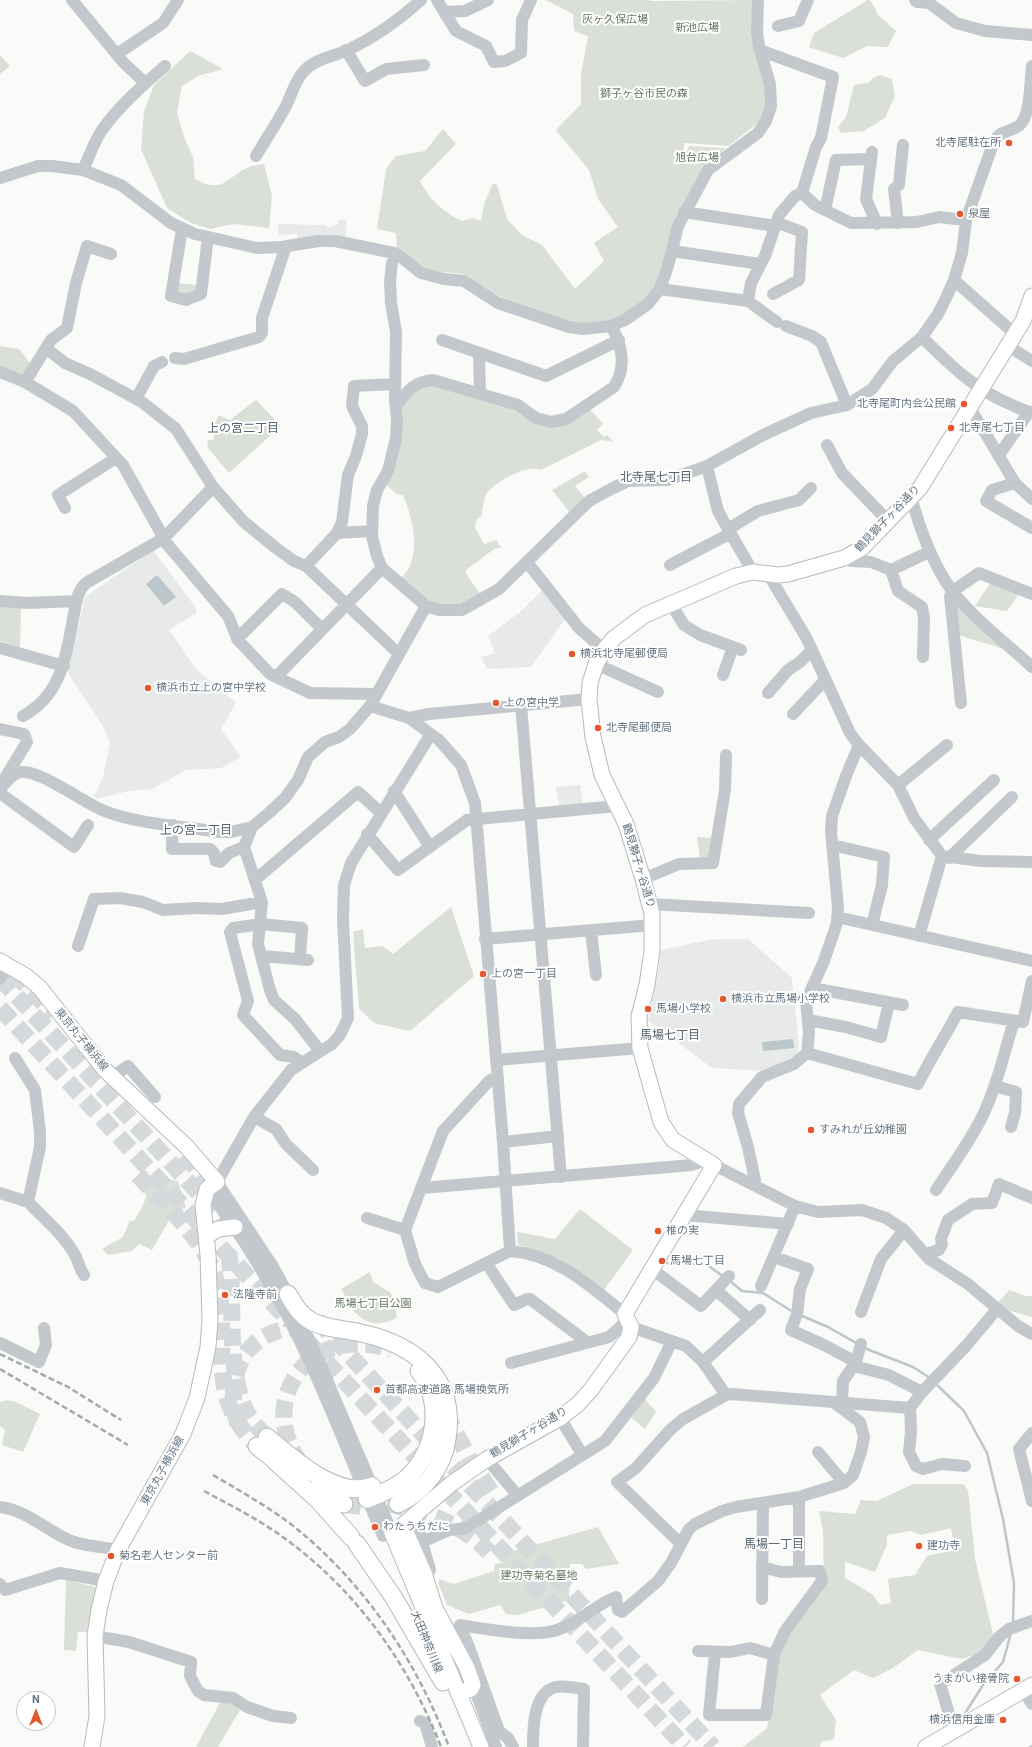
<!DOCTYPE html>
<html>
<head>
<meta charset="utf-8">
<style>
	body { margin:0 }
	#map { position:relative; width:1032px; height:1747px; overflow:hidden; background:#fafaf8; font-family:Roboto,sans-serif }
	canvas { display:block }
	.north { position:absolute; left:16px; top:1691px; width:40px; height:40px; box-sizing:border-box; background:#fff; border:1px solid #c1c8cd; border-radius:50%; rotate:0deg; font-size:11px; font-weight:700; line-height:16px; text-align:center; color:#657683 }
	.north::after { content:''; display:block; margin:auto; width:14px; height:18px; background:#e4572e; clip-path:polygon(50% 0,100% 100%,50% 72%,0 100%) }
</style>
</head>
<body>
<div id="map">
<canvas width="1032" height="1747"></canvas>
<div class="north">N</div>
</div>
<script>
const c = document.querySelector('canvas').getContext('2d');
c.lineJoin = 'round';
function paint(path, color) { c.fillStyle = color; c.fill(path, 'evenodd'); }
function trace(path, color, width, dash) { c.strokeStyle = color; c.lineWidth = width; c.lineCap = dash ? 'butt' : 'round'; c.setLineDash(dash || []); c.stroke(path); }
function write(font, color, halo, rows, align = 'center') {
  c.font = font + ' Roboto,"Noto Sans JP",sans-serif'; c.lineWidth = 4; c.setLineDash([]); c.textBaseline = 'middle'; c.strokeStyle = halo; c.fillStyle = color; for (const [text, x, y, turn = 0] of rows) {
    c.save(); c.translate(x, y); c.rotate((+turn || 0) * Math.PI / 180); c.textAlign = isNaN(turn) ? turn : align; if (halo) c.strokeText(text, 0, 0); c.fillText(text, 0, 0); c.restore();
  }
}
paint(new Path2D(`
	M339 219 347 221 345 239 298 240 297 234 279 235 278 224 326 225 327 228 338 224Z
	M153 550 196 608V613L169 630 197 670 236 703 221 729 241 757 221 768 186 770 152 789 129 791 97 799 94 796 103 777 110 743 104 728 68 673 85 597Z
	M542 590 565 619 531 667 487 669 481 657 495 653 488 636 519 613Z
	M580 785 583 803 559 806 556 787Z
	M714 939H748L792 978 799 1046 797 1057 765 1071 712 1068 648 1020 658 974 661 950Z`), '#e8e9e9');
paint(new Path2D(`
	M546 0H649L651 1 754 0 767 84V106L759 122 729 146 684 143V158L689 146 726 148 712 160 662 276 650 296 626 315 604 323H577L514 305 463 274 425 270 397 250 396 233 377 229 386 169 396 156 425 151 443 129 456 144 420 181C431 201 442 211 462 221L472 218 481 221 484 204 493 183 497 185 507 219 522 235 542 245 575 289 604 261 594 243 618 227 598 199 589 170 556 130 581 104V74L588 36 574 31 573 14Z
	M868 0H870L875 8 877 14 896 31 888 47 867 46 843 58 809 47 814 33Z
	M190 51 223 69 198 76 182 86 177 113 184 137 193 157 195 179C224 195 226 177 249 167 253 165 259 165 264 164L272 196 269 228 234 224 210 229 191 223 167 208 141 149 144 112 154 85Z
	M0 55 10 66 0 74Z
	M880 75 892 79 895 96 885 118 864 131 841 133 838 127 846 117 854 85 870 82 873 78Z
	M176 283 198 285 197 292 186 297 174 294Z
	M0 346 19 349 31 364 23 376 0 369Z
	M427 383 516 409 536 422 589 408 603 424 597 430 604 437 607 435 614 442 601 440 541 470C528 464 496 481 487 493 483 499 483 510 481 517L477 519 475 527 484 544 497 540 499 545 502 547 494 549 466 570V574L482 596 453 607 428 602 401 578C423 558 413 519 403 495L397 494 383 482 399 409 405 400Z
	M256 400 281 426 229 473 208 448 207 441 214 439V429L218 415 230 420Z
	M585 471 589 477 575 486 586 499 570 513 552 490Z
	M991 582 1019 594 1007 611 975 606Z
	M954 597 1007 650 958 635Z
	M0 606 21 607 20 648 0 641Z
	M697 837 714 838 711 859H700Z
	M451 907 474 976 410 1031 374 1023 359 1009 353 932 363 929 365 948 383 946 393 954Z
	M138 1174 145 1177 146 1175 178 1181 186 1208 177 1210 176 1214 173 1213 152 1250 139 1244 132 1251 108 1255 102 1249 123 1237 130 1220 134 1221 142 1207 147 1195 144 1193 145 1188 134 1182Z
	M580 1209 633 1250 604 1290 561 1260 545 1253 518 1245 517 1232 555 1239Z
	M370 1272 373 1282 391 1293 397 1317C384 1327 365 1325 354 1311 349 1305 346 1296 341 1289Z
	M1009 1290 1026 1296H1032V1317L1004 1309 998 1303Z
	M644 1398 656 1412 645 1429 629 1416Z
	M7 1400 16 1402 40 1414 23 1452 2 1445 5 1430 0 1426V1402Z
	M913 1484H963L968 1490 975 1559 994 1638 984 1652 962 1659 918 1650 893 1668 873 1678 854 1670 820 1695 836 1720 834 1739 821 1742 820 1747H743L767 1728 777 1653 824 1583 823 1531 819 1511 855 1514 861 1500 877 1501ZM951 1528 955 1550 927 1556 915 1575 888 1579 891 1603 880 1605 872 1594 845 1578V1562L875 1572 887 1545V1535L911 1531 921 1535Z
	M598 1527 619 1564 586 1569 582 1564H570L569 1600 518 1615 506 1614 500 1605 469 1614 447 1605 439 1585V1579L454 1584 494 1571 495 1564 503 1563 502 1554Z
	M66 1580 96 1587 87 1632H78L76 1651 64 1650Z
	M221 1701 230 1702 240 1710 218 1747H196Z`), '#dadfd7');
paint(new Path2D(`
	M157 575 176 597 164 606 146 584Z
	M793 1039 794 1048 763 1051 762 1042Z`), '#bbc7cb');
trace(new Path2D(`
	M664 1261 669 1264H706L724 1277
	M730 1281 742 1291 763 1293 793 1312
	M800 1315 828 1327 858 1344
	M864 1348 913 1367 930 1378
	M935 1383 964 1411 987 1453 1003 1519 1014 1583 1013 1623
	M962 1718 983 1685 1003 1662 1011 1633
	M1030 1747 1032 1746`), '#bbc7cb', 2.5);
trace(new Path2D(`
	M14 973 54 1014
	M0 978 232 1229
	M0 1008 290 1322
	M186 1154 207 1185 215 1201
	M138 1175C163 1203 204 1239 215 1276 234 1340 201 1391 257 1446
	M229 1254C235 1300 226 1370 246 1411 251 1421 259 1429 267 1437
	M317 1320 713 1747
	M309 1343 685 1747
	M445 1412 469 1458 494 1496
	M238 1425C222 1373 247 1327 304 1327
	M301 1464C253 1399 313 1321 391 1350
	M363 1497C412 1510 452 1515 489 1552
	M344 1504 369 1508H380`), '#d5d9db', 17, [17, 8]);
const major = new Path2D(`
	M0 961 26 976 40 988 105 1070 187 1147 217 1182 207 1189 203 1205 208 1255 210 1320 208 1347 197 1398 183 1434 118 1550 106 1581 99 1610 95 1636 97 1716 92 1747
	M207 1236 218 1229 235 1227
	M392 1533 481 1747
	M458 1693 471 1689 473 1685 467 1668 435 1608 424 1573 403 1525 451 1484 487 1459 560 1418 578 1404 590 1391 629 1337 631 1327 625 1314 714 1165 673 1140 661 1122 640 1048 639 1016 647 985 652 951V914L643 879 626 824 602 775 593 737 589 699 590 683 596 664 604 650 614 638 645 615 736 576 753 572 778 575 788 574 844 558 862 548 920 488 1023 321 1032 296
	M926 1747 1032 1685`);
const highway = new Path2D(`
	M288 1294C294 1304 300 1315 311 1321 325 1329 345 1329 361 1333 416 1345 457 1378 447 1439 443 1468 424 1491 398 1504
	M267 1437C292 1458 338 1500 372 1486
	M257 1446 286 1469
	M276 1462 318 1500 351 1537
	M316 1490 332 1500 344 1504
	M367 1499C381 1494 396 1488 408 1477 436 1450 444 1403 419 1371
	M357 1544 394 1598 443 1682`);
trace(major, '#b5babe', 17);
trace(highway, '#b4b9bd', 19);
trace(new Path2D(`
	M72 0 123 62 145 83
	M437 0 456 31 486 46 494 62 505 61 521 53 522 20 531 0
	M915 0 917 2 929 3 956 23 985 31 1032 35
	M445 12 465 11 488 0
	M778 26 799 21 808 0
	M346 50 365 81 386 69 424 65
	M117 54 163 23 178 0
	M872 152 866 199 877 224
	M256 156C266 139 277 123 286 106 292 94 295 80 304 71 315 59 334 56 348 50 375 37 399 20 421 0
	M83 170C89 157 94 142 102 130 119 106 143 85 165 66
	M0 178 38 166H52L83 170 121 185 171 223 195 234 257 248 281 247 319 241H335L394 253 401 257 421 273 444 279 464 281 498 303 569 327 583 329 611 326 625 320 648 304 660 289 668 266 678 226 708 170 758 133 766 121 771 106 770 84 759 46 757 32 758 0
	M802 193 815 205 851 223 917 222 939 217 966 220
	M825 210 836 160 871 159
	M684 212 775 226
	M898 223 894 189 899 185 903 145
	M182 229 171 296 186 300 201 294 208 237
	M672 251 760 264
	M392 263 390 281 391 303 396 332 395 399 397 420 396 438 388 471 377 490 373 506 372 536 377 556 382 568 426 606 439 610H462L499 589 589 501 611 489 628 481 667 480 707 466 763 435 811 413 847 405 872 389 893 361 922 337 938 314 946 298 954 280 962 253 966 220 994 141C1000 131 1008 132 1017 127 1031 120 1030 81 1032 66
	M954 280 1015 334
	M660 289 748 301 751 283 765 256 779 215 795 196 802 193 816 147 821 138 833 77 762 51
	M773 294 799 280 802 232 776 222
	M748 301 777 322
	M786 326 812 336 821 342 847 405
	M922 337C949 364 975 390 1012 405 1018 407 1025 412 1032 412
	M442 340 546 376 619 340
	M1008 346 1032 361
	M47 349 65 363 90 374 142 402 176 429 213 487 244 522 276 548 294 561 306 566 398 653
	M479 354 480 393
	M175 358 184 359 259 337 262 333V318L286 246
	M0 372 25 382 73 411 123 465 167 544 228 616 238 640 270 674 310 693 375 694
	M25 382 51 340 67 328 76 283 87 246 111 254
	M136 399 154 366 162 362
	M396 406C408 391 413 382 433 380L518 405 536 418 551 422 566 419 614 387C627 367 622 344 611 326
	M969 406 1015 483 1032 499
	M827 445 842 473 888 521
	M999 455 1029 412
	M707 466 718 511 728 529
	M1015 483 992 490 986 501 1032 528
	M911 498C920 527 929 555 946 582 967 614 1004 641 1032 667
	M65 508 58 495 116 458
	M337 533 342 522 348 475 356 456 362 434V426L352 406 354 386 395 384
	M844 558 851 561 871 562 891 570 898 591 922 607 924 619 923 657
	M527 562 579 628 604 650
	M670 565 731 533
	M306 566 337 533 372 531
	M891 570 929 552
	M753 572 728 529 758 511 799 500 811 488
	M768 574 807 639 850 733 859 745 898 785 914 818 942 856 981 861 1032 862
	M0 601 28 603 77 601
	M671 604 684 625 700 635 741 650
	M237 639 282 594 295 602 322 629
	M0 648 64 666
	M596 664 658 692
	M723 675 733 647
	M276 677 382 568
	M768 693 788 670 800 662 812 650
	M961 703 950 596 953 591 979 573 1032 594
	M521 705 561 1177
	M370 706 409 718 439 740 461 765 475 803 503 1142 510 1251
	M793 714 825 680
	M23 716C63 694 66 654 74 614 76 603 77 591 86 583L164 538 213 487
	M409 718 429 714 589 699
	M0 729 24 734 27 742 5 778
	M898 785 947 745
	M1 788C7 781 13 772 22 772 40 770 83 802 102 810 135 824 183 826 219 832H231L252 827 270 812 285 798 298 780 308 757 325 742 339 737 350 729 370 706 426 606
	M394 791 430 847
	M0 793 74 847 88 825
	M173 825 172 849H210L214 853 216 861 220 862 229 853 244 847
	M252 827 244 847 262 902 258 944 270 990 274 1000 295 1019 320 1051
	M367 834 398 870 467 820 617 806
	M929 840 994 780
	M832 845 884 857 882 885 872 925
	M949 858 1012 797
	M643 879 679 864 713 863 725 790 726 755
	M255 880 358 792 381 813
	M650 904 809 913
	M837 917 1032 961
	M591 930 596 975
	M919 936 942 856
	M485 939 653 925
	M78 946 94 899 120 898 143 902 163 910 198 908 222 909 262 902
	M262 956 308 960
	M300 959 302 928 261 924 233 928 230 932 248 1001 243 1015 280 1055 294 1057 302 1063
	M0 978 9 965
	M812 988 903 1005
	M808 1020 846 1027 881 1037 889 1003
	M807 1053 918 1084C930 1059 945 1037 958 1012L1023 1022 1032 981
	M15 1058 35 1090 40 1132V1147L28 1202
	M496 1060 640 1048
	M112 1077 128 1066 155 1097
	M498 1078 490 1080 443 1131 405 1230 415 1264 425 1283 438 1287 510 1251C556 1254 590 1286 625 1314
	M995 1086 1016 1092 1015 1113 1011 1127
	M254 1117 276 1129 286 1144 313 1170
	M503 1142 558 1136
	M714 1165 795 1206 818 1212 862 1210 886 1218 904 1230 929 1259 968 1284 1018 1326 1032 1334
	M753 1184 755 1180 748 1147 738 1113 739 1104 762 1077 794 1064 807 1053 809 1033 806 1001 824 961 837 923 838 908 831 831 832 816 846 776 859 745
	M422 1188 692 1165 705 1160
	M207 1189C242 1236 273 1286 299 1339 330 1403 355 1470 383 1536
	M936 1190C952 1166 969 1143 982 1117 997 1086 1004 1053 1014 1021
	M0 1193 28 1202 34 1208C48 1222 65 1237 75 1255 79 1262 79 1268 84 1275
	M684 1215 788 1224
	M367 1218 405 1230
	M925 1254 939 1250 942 1244 941 1239 948 1220 972 1204 992 1203 999 1184 1032 1198
	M774 1257 808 1269 800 1289 797 1314 791 1330 824 1345 856 1362
	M487 1264 514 1305 527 1299H530L587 1342
	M652 1269 701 1306 729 1276
	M761 1286 795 1206
	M716 1290 750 1320
	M861 1312 881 1259 904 1230
	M631 1327 686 1346 703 1362 726 1395
	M0 1343 39 1362 46 1345 44 1328
	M703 1362 760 1310
	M511 1363 609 1337 627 1321
	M854 1366 889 1375 922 1392
	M842 1403 843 1381 856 1362 861 1344
	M910 1408 911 1431 909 1452 916 1466 923 1469 942 1464 965 1466
	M560 1418 582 1454
	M1032 1433 1019 1449 1032 1501
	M818 1452 844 1483
	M487 1459 518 1496
	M799 1497V1571
	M0 1507C26 1510 46 1530 69 1540 82 1546 104 1547 118 1550
	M411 1518 418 1528 430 1570
	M392 1533 319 1361 288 1294 272 1265 217 1182 254 1117 291 1070 332 1044 340 1035 348 1018 343 920 344 885 351 863 431 734
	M422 1542 449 1530 466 1528 605 1441 654 1378 672 1341
	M680 1543 617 1482 636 1468 670 1430 683 1419 726 1395 731 1394 910 1408 922 1392 966 1346 997 1309
	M0 1584 5 1590 60 1573 106 1581
	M762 1599 763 1504
	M460 1625C485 1629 533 1638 557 1630 579 1623 595 1605 616 1597L618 1610 622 1612 658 1581 671 1563 689 1529 695 1524 722 1511 736 1507 799 1497 844 1483 853 1475 861 1452 864 1437 860 1422 833 1402
	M460 1625 469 1647 499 1731 508 1738 513 1747
	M95 1636 129 1642 191 1662 190 1676 198 1691 204 1695 233 1698 247 1707 273 1716 291 1718
	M698 1651 731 1652 750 1648 774 1655
	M715 1653 709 1715H766L774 1655 785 1631 822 1581 820 1571 781 1572 762 1567
	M473 1685 496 1747
	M1023 1690 1032 1704
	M420 1721 425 1723 432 1747
	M954 1730 940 1684 985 1655 999 1637 1009 1629 1032 1621
	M533 1747C533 1729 533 1692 556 1687 564 1685 576 1688 584 1689L583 1747`), '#c3c8cc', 12);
trace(major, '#fff', 15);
trace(highway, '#fff', 17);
trace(new Path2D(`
	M0 1354 68 1387 121 1420
	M0 1369 128 1445
	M213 1475C240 1491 267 1506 292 1525 364 1582 417 1661 449 1747
	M204 1491C230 1505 256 1518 280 1535 355 1588 408 1662 441 1747`), '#a2aab0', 2.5, [6, 3]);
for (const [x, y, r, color] of [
	[1009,143,4,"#e4572e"],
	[960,214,4,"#e4572e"],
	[964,404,4,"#e4572e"],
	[951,428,4,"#e4572e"],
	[572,654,4,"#e4572e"],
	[148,688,4,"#e4572e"],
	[496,703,4,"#e4572e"],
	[598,728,4,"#e4572e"],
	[483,974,4,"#e4572e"],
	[723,999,4,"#e4572e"],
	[648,1009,4,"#e4572e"],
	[811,1130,4,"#e4572e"],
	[658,1231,4,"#e4572e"],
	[662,1261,4,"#e4572e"],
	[225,1295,4,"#e4572e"],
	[377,1390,4,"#e4572e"],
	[375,1527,4,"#e4572e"],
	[919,1546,4,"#e4572e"],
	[111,1556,4,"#e4572e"],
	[1017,1679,4,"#e4572e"],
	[1003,1720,4,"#e4572e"]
]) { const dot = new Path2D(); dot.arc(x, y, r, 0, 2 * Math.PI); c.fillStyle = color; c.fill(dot); trace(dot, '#fff', 1.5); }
write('11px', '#687a64', '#fff', [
	["灰ヶ久保広場",615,20],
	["新池広場",697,28],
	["獅子ヶ谷市民の森",644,94],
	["旭台広場",697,158],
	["馬場七丁目公園",373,1304],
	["建功寺菊名墓地",539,1576]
]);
write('11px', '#657683', '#fff', [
	["北寺尾駐在所",1001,143,"right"],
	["泉屋",968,214],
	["北寺尾町内会公民館",956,404,"right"],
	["北寺尾七丁目",959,428],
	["横浜北寺尾郵便局",580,654],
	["横浜市立上の宮中学校",156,688],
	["上の宮中学",504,703],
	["北寺尾郵便局",606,728],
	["上の宮一丁目",491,974],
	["横浜市立馬場小学校",731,999],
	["馬場小学校",656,1009],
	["すみれが丘幼稚園",819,1130],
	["椎の実",666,1231],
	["馬場七丁目",670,1261],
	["法隆寺前",233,1295],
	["首都高速道路 馬場換気所",385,1390],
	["わたうちだに",383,1527],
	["建功寺",927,1546],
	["菊名老人センター前",119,1556],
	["うまがい接骨院",1009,1679,"right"],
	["横浜信用金庫",995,1720,"right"]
], 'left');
write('11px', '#657683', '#fff', [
	["鶴見獅子ヶ谷通り",888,519,-46],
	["鶴見獅子ヶ谷通り",638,866,73],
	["東京丸子横浜線",81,1040,51],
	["鶴見獅子ヶ谷通り",529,1433,-31],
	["東京丸子横浜線",163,1471,-61],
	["大田神奈川線",426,1642,68]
]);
write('12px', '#57646e', '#fff', [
	["上の宮二丁目",243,429],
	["北寺尾七丁目",656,478],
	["上の宮一丁目",196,831],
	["馬場七丁目",670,1036],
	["馬場一丁目",774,1545]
]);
</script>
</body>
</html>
